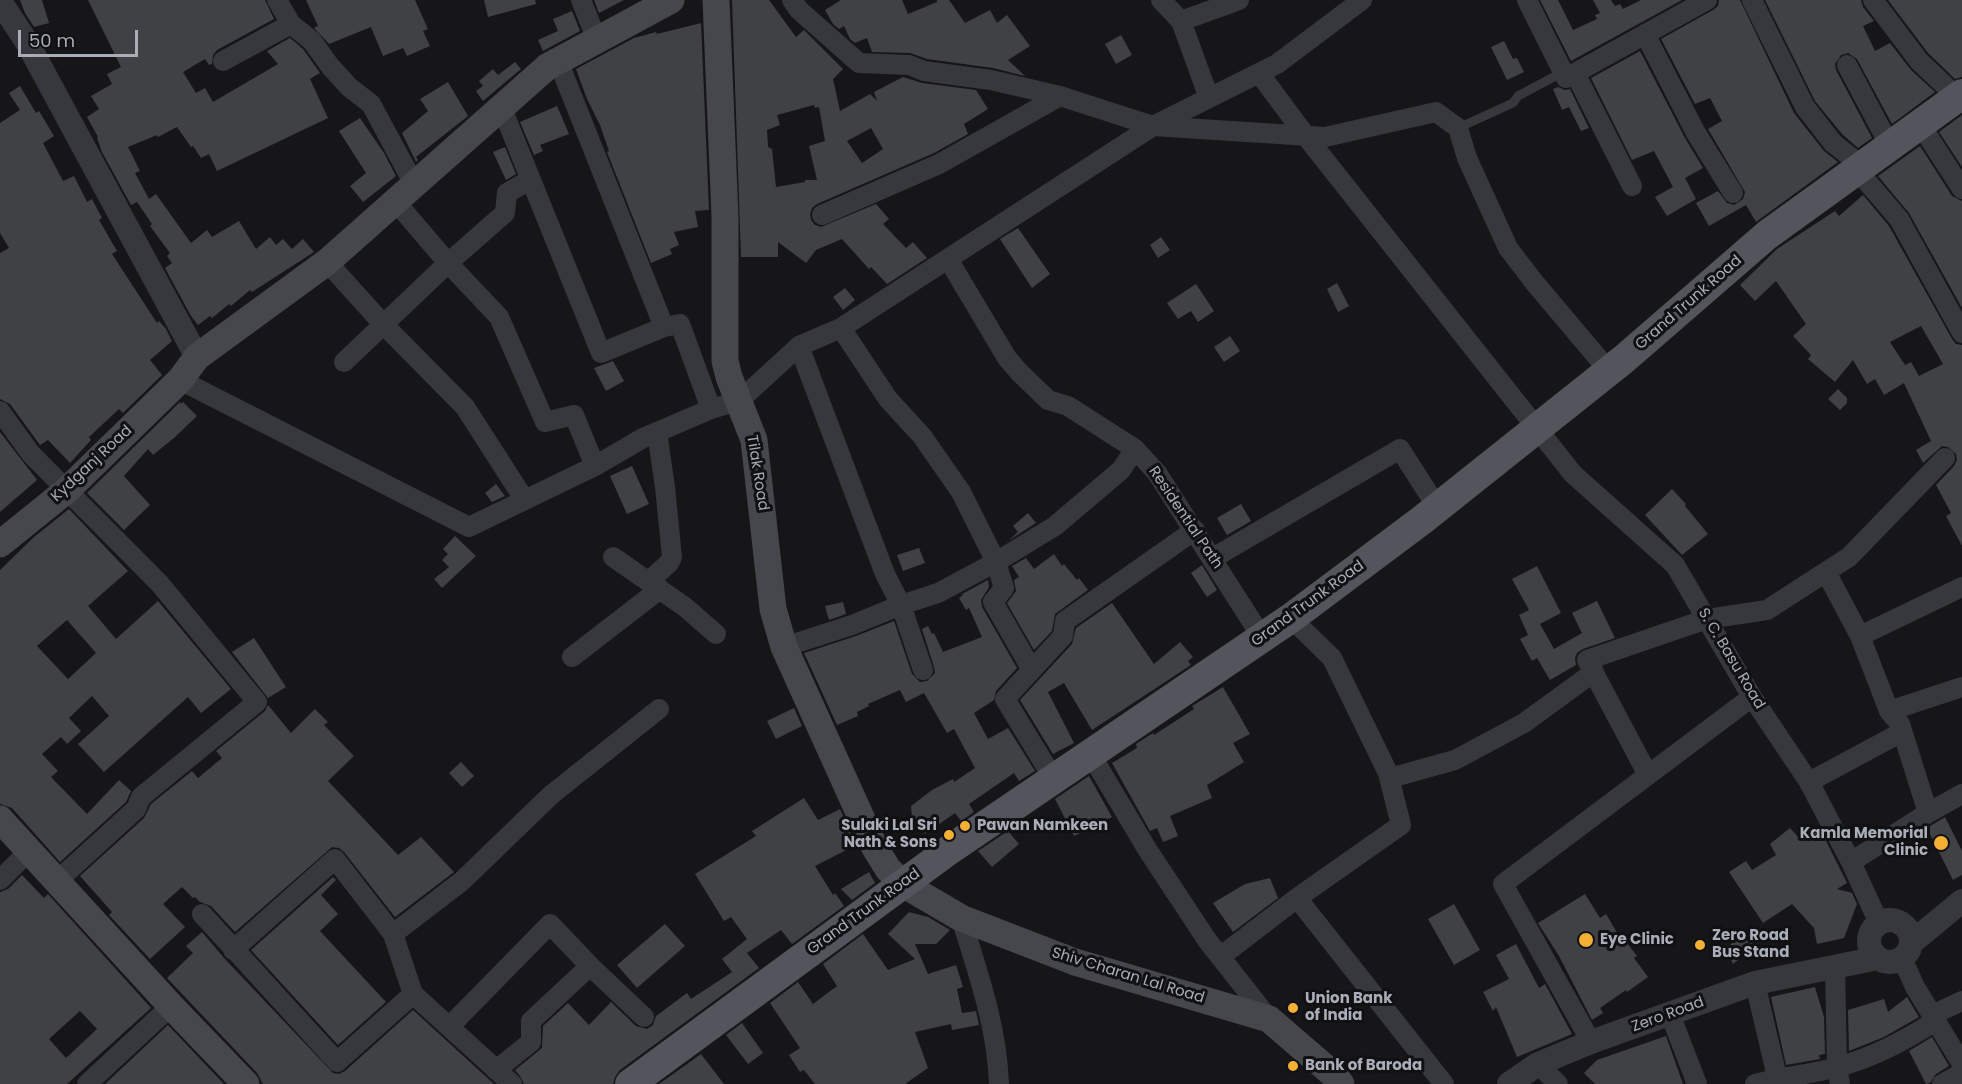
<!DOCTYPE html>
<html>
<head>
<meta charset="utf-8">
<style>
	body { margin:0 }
	#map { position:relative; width:1962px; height:1084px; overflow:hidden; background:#161618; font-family:Poppins,sans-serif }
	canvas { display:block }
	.scale { position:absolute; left:18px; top:30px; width:120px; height:27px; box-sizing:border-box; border:3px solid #a8adb8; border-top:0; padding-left:8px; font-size:18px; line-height:21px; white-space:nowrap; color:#a8adb8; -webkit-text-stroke:4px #111113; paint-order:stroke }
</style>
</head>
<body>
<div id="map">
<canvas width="1962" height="1084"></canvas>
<div class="scale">50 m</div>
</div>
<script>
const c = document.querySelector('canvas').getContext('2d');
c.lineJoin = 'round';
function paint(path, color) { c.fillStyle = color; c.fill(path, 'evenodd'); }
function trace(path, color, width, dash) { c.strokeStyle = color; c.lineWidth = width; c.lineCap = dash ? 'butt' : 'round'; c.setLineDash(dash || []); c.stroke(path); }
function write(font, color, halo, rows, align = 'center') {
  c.font = font + ' Poppins,sans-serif'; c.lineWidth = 6; c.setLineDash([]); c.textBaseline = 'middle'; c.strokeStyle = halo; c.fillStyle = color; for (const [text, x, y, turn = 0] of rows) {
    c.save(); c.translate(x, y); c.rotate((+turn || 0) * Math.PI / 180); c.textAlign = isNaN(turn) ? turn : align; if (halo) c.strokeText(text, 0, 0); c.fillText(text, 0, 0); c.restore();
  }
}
paint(new Path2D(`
	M20 0H42L49 23 34 27 25 13Z
	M88 0H265L274 19 217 50 213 55 212 64 209 65 205 59 183 72 196 93 205 88 213 102 278 64 267 51 290 38 303 49 320 73 310 79 328 118 217 171 209 154 201 158 193 146 191 147 177 127 158 137 157 135 128 147 140 171 135 173 149 199 156 194 191 243 207 230 212 237 239 221 256 249 270 237 276 245 283 239 292 249 303 239 314 252 252 292 250 290 231 306 229 304 212 318 210 316 198 325 191 316 165 268 172 263 167 256 170 253 150 226 152 224 137 202 131 205 102 152 97 138 98 137 87 117 99 109 91 96 112 84 107 74 121 67Z
	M306 0H415L428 29 423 31 430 46 407 56 403 48 383 56 371 27 329 44 314 28 318 26Z
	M484 0H535L536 4 488 17Z
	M594 0H624L599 13Z
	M732 0H769L796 37 804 30 843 69 833 79 840 111 870 94 877 101 874 92 903 77 922 83 976 90 988 109 964 124 968 134 934 153 817 204 812 208 810 214 811 220 815 225 821 227 876 204 889 219 883 224 906 248 913 242 927 258 887 284 871 267 869 269 842 239 816 250 806 263 778 242V257H741ZM814 105 815 108 819 107 825 141 809 146 817 180H805V182L776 187 772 149 768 147 767 130 780 125 777 115ZM871 128 883 149 862 163 847 141Z
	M841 0H902L908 14 937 2V0H949L965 23 990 10 997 23 1007 15 1030 46 1008 60 1025 76 993 68 927 59 910 53 872 52 867 38 855 43 850 39 844 26 839 29 833 24 825 10Z
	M1540 0H1558L1573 30 1597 19 1595 15 1600 13 1593 0H1611L1615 6 1620 4 1623 9 1641 0H1682L1571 61Z
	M1719 0H1740L1794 113 1824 151 1838 162 1756 222 1746 205 1709 226 1696 203 1718 191 1727 203 1734 205 1743 199 1745 192 1708 129 1722 121 1710 98 1695 104 1661 39 1713 10 1718 6Z
	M1765 0H1861L1863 7 1874 21 1863 26 1875 51 1890 43 1911 70 1935 92 1892 124 1857 59 1848 53 1841 55 1835 64 1836 70 1872 138 1858 148 1842 134 1815 101Z
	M1888 0H1962V77L1955 79 1928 53Z
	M572 11 580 31 543 51 538 40 558 31 553 19Z
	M701 23 709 210 695 211 698 227 674 232 679 245 670 249 672 254 651 263 607 152 609 151 600 125 587 99 576 69 634 38 656 32 657 34Z
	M1121 35 1132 55 1116 64 1105 44Z
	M1504 41 1513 59 1517 58 1524 72 1507 80 1491 47Z
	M1640 51 1685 138 1703 168 1685 178 1696 199 1667 216 1655 197 1673 187 1654 151 1632 160 1591 78Z
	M515 62 521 69 483 101 476 91 483 86 479 81 493 69 498 75Z
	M448 82 468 116 416 157 418 160 416 162 402 133 428 111 420 99Z
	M20 86 36 113 39 111 54 136 43 143 63 181 74 176 87 202 92 199 102 218 99 220 117 251 112 254 157 323 159 321 166 329 172 341 150 360 162 375 123 413 119 409 89 437 91 440 70 463 48 440 40 445 10 404 0 399V253L9 248 0 233V123L20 110 9 93Z
	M1558 87 1565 90 1570 89 1589 128 1581 131 1569 107 1562 110 1553 89Z
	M557 106 569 134 540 145 543 151 534 155 520 122Z
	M1962 115V167L1939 132Z
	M360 118 384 153 396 176 363 202 350 186 366 173 339 131Z
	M1920 146 1952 196 1962 201V308L1909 213 1878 176Z
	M505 147 516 174 506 180 493 152Z
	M1863 195 1889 226 1952 339 1956 344 1962 345V546L1946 516 1951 513 1936 485 1954 466 1957 460 1956 454 1948 447 1942 446 1923 463 1916 450 1931 441 1904 383 1884 395 1875 379 1867 384 1853 360 1835 382 1808 359 1811 355 1793 336 1806 324 1776 281 1755 301 1740 285 1777 249 1835 211 1839 216ZM1921 326 1943 364 1919 376 1911 362 1905 365 1890 342Z
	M1018 228 1050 274 1032 288 1000 239Z
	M1161 237 1170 250 1158 258 1150 245Z
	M1337 283 1349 306 1338 312 1327 289Z
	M1196 284 1214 311 1198 322 1191 311 1178 319 1167 303Z
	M845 288 855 300 843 310 833 297Z
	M1230 336 1240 351 1224 362 1214 347Z
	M613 361 624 381 606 391 594 368Z
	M1838 389 1847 398V403L1840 410 1828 399Z
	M180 402 181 404 183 402 197 416 175 437 153 455 148 449 124 476 150 505 124 530 87 493Z
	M0 432 37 480 0 512Z
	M632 466 649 504 627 514 610 476Z
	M496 484 505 496 492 502 485 493Z
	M1672 489 1686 504 1685 506 1708 534 1682 555 1645 515Z
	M1241 504 1251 521 1227 535 1217 518Z
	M69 509 128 571 88 606 116 639 158 601 231 689 201 713 188 697 104 772 78 744 109 716 92 696 69 718 81 731 67 744 61 737 42 754 58 771 51 777 87 814 119 780 131 791 126 802 60 862 12 808 0 804V570L34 537ZM67 620 96 653 68 679 37 646Z
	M1028 513 1036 523 1008 541 1018 532 1013 526Z
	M455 536 476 556 442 588 434 579 449 567 442 560 448 554 443 549Z
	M919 548 925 563 903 571 897 555Z
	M1054 554 1062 566 1064 564 1077 580 1079 578 1088 590 1055 614 1052 631 1034 650 1007 603 1016 591 1014 580 1019 577 1012 566 1026 558 1034 569Z
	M1202 565 1217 590 1207 597 1191 573Z
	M1537 566 1561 613 1540 624 1554 649 1582 633 1572 613 1597 601 1615 638 1583 649 1577 653 1575 658 1576 665 1550 680 1537 658 1532 661 1520 639 1528 635 1519 615 1529 610 1512 579Z
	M988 580 989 587 981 600 982 607 1017 668 996 691 994 700 974 713 988 739 1008 728 1035 771 1019 781 1014 773 969 804 974 812 961 821 955 813 925 834 912 818 911 806 932 790 953 779 954 782 975 768 954 729 947 733 924 693 906 702 900 690 868 704 869 706 857 712 858 716 837 725 804 653 856 636 894 621 912 674 920 682 927 681 935 673 934 667 922 629 928 626 932 634 934 633 943 652 982 637 969 608 966 610 959 598 963 595 962 594Z
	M843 602 846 614 829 620 825 606Z
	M1112 603 1154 664 1180 642 1193 657 1188 661 1191 665 1092 730 1064 683 1048 692 1074 743 1053 754 1020 700 1072 644 1076 628Z
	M254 638 286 687 268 698 232 652Z
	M1223 687 1250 734 1233 743 1244 762 1207 785 1212 798 1170 816 1178 836 1163 842 1157 828 1150 831 1112 763 1137 748 1136 744 1153 733 1154 735 1194 709 1192 706Z
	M268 705 291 733 315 709 328 722 324 725 354 756 328 781 398 855 421 837 454 872 395 917 344 852 339 848 332 847 235 932 211 906 200 902 195 897 193 898 182 887 163 904 185 927 150 959 109 915 112 912 80 876 144 818 151 804 192 771 198 778 222 758 216 751 265 711Z
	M794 708 802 726 776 739 767 721Z
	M461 762 474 776 462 787 449 773Z
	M1089 776 1112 817 1074 836 1055 799Z
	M804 798 818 820 840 809 856 845 815 866 833 895 835 893 844 906 792 944 781 930 747 953 759 968 620 1070 615 1077 613 1084H524L520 1076 515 1070 542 1048 543 1026 568 1003 589 1025 611 1002 636 1026 647 1029 653 1025 656 1016 687 993 691 999 732 972 722 959 747 939 731 917 724 921 695 874 756 836 752 831Z
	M1945 817 1962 851V875L1953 880 1927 828Z
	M1819 827 1847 883 1837 889 1852 893 1857 904 1844 938 1817 944 1814 928 1792 904 1763 923 1729 872 1746 861 1752 870 1776 855 1770 844 1790 828 1799 838Z
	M1008 831 1019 844 992 867 978 851Z
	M869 872 875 883 852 900 841 889Z
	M22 875 44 898 48 894 151 1008 67 1084H0V892L8 889ZM80 1011 97 1029 66 1058 49 1039Z
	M333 877 336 880 321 895 338 914 320 931 386 1002 338 1045 251 950Z
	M1270 878 1278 898 1233 932 1213 903 1245 884Z
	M1585 894 1600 918 1606 914 1619 936 1621 935 1637 956 1634 958 1648 977 1627 992 1626 990 1600 1008 1603 1013 1592 1020 1559 956 1538 923Z
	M1454 904 1480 950 1454 965 1428 919Z
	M909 912 928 917 950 930 936 944H915L928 974 956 965 963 987 957 989 962 1013 976 1011 979 1025 952 1030 951 1024 915 1032 928 1068 905 1084H815L804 1070 800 1072 789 1055 800 1048 770 1003 798 982 813 1004 837 986 823 964 863 934 888 970 915 959 888 934Z
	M665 924 685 946 637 988 617 965Z
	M1748 930 1759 943 1733 964 1726 948Z
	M202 932 224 958 333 1073 339 1074 345 1071 413 1010 494 1084H263L257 1073 167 978 193 953 186 946Z
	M1516 944 1539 988 1545 984 1572 1034 1517 1057 1496 1007 1493 1011 1483 992 1509 979 1496 955Z
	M1815 987 1824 1017 1825 1054 1819 1055 1820 1059 1786 1065 1771 997Z
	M1907 997 1919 1017 1884 1037 1849 1051 1848 1010 1884 999 1888 1012Z
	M742 1023 763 1053 748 1064 726 1035Z
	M168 1025 224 1084H105Z
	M1666 1036 1683 1084H1595L1584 1073 1597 1060Z
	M1932 1037 1949 1066 1936 1074 1930 1083 1926 1084 1909 1051Z
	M701 1054 724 1084H659Z`), '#404145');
trace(new Path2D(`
	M1458 128 1513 103 1518 96 1563 72`), '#37383d', 9);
trace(new Path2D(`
	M277 0 291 24
	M581 0 597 40
	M792 0 799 10 859 63 909 65 924 71 991 80 1060 96 1153 126 1325 137 1436 112 1458 128 1467 158 1508 248 1534 282 1609 371
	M1161 0 1181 21
	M1527 0 1566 78 1707 0
	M1752 0 1805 107 1833 143 1862 166
	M1873 0 1919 61 1957 97
	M1645 34 1696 133 1733 193
	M223 61 291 24 312 41 330 66 349 87 371 104 414 184
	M558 61 664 327 680 324 711 409
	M1847 65 1890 146
	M1259 73 1305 135 1573 474 1675 565 1752 697 1809 782 1851 862 1879 923
	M1575 73 1632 186
	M1209 98 1181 21 1239 0
	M501 106 601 353 664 327
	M1920 124 1962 189
	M1857 170 1899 219 1962 333
	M395 201 448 263 499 317 545 422 574 415 595 466
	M822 215 939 164 1060 96
	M948 259 1007 358 1019 372 1048 400 1068 406 1135 449 1157 473 1263 639
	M327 262 383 324 465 407 524 499
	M841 328 888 399 922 436 961 492 996 562 1004 588 993 602 1032 670
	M799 346 885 574 901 605 923 670
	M344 362 448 263 505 213 507 193 530 180
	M180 380 469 527 595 466 643 438 711 409 739 401 799 346 841 328 1153 126 1277 64 1362 0
	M0 411 31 454 160 584 257 702 141 797 136 809 57 881
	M613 557 685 607 716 634
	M1213 558 1400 449 1437 507
	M1826 572 1860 636 1889 711 1900 724 1928 813
	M649 581 669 563 672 557 665 487 657 432
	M1291 618 1332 658 1388 773 1401 825 1297 898 1444 1084
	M1860 636 1962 587
	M784 647 852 625 901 605 938 593 996 562 1055 526 1121 470 1135 449
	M572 657 660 589
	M1889 711 1962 687
	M1090 753 1147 849 1207 940 1269 1019
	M1648 775 1587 660 1707 619 1767 610 1849 557 1945 458
	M1053 778 1005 699 1063 636 1065 621 1195 530
	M1390 778 1455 760 1524 723 1594 672
	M1809 782 1902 732
	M1851 862 1928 813 1962 794
	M0 880 30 850
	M202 914 337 1062 413 994
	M961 918C978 973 997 1026 999 1084
	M393 934 462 881 551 795 659 709
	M233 950 335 859 393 934 413 994 512 1084
	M1220 957 1297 898
	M1902 958 1915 987 1962 1064
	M1835 966 1837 1067 1840 1084
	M1755 983 1777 1077
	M1670 1014 1697 1084
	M1932 1015 1962 1001
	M450 1026 550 924 590 966 644 1017
	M1591 1042 1503 884 1752 697
	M1538 1064 1558 1084
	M496 1070 531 1042V1021L590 966
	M87 1084 171 1006
	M1755 1084C1782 1076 1810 1075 1837 1067 1873 1058 1906 1040 1937 1020
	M1942 1084 1962 1073`), '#37383d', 20);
trace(new Path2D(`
	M0 1 28 44 197 357
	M1869 941a21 21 0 1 1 42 0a21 21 0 1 1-42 0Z
	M1911 943 1962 901
	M1509 1084 1538 1064 1591 1042 1755 983 1878 958`), '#37383d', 24);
trace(new Path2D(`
	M716 0 725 217V361L729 377 754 440 773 609 784 647 875 848 888 869 903 884 961 918 1075 962 1269 1019 1335 1076 1341 1084
	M0 544 67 490 180 380 197 357 327 262 547 67 671 0
	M0 819 171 1006 246 1084`), '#45474d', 27);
trace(new Path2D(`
	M630 1084 952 848 1291 618 1422 520 1624 359 1767 235 1962 94`), '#53555c', 30);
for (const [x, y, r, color] of [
	[965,826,6,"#f2b134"],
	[949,835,6,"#f2b134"],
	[1941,843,8,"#f2b134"],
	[1586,940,8,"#f2b134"],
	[1700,945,6,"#f2b134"],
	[1293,1008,6,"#f2b134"],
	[1293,1066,6,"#f2b134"]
]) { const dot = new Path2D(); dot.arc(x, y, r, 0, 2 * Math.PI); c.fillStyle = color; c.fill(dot); trace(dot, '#111113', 2); }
write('15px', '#a8adb8', '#111113', [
	["Grand Trunk Road",1689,303,-41],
	["Kydganj Road",92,464,-43],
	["Tilak Road",757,473,81],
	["Residential Path",1185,518,56],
	["Grand Trunk Road",1308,604,-36],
	["S. C. Basu Road",1731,659,59],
	["Grand Trunk Road",864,912,-36],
	["Shiv Charan Lal Road",1128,976,17],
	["Zero Road",1668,1015,-20]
]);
write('bold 15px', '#a8adb8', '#111113', [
	["Sulaki Lal Sri",937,826,"right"],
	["Nath & Sons",937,843,"right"],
	["Pawan Namkeen",977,826],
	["Kamla Memorial",1928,834,"right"],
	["Clinic",1928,851,"right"],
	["Zero Road",1712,936],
	["Bus Stand",1712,953],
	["Eye Clinic",1600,940],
	["Union Bank",1305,999],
	["of India",1305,1016],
	["Bank of Baroda",1305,1066]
], 'left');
</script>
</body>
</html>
